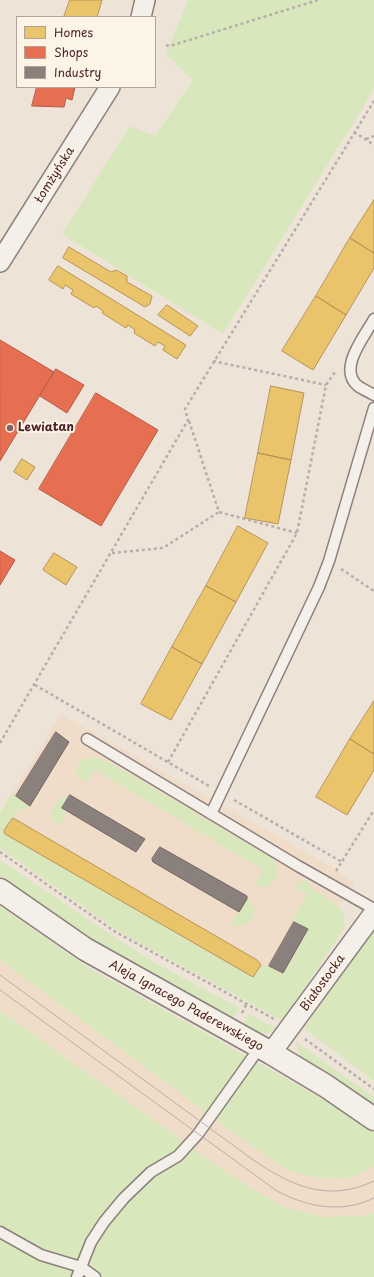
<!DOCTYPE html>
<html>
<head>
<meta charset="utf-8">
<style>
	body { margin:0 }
	#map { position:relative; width:374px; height:1277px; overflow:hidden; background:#ede3d7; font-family:"Playpen Sans",sans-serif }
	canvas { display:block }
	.legend { position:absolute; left:16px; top:16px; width:140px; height:72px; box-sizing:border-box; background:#fcf5e5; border:1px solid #b59f9b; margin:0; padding:5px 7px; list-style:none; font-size:12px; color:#4a1f2b }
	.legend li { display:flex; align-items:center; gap:8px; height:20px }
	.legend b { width:20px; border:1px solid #b59f9b }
</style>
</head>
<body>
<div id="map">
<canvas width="374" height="1277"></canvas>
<ul class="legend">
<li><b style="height:11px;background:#e9c46a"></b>Homes</li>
<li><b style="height:11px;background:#e76f51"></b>Shops</li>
<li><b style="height:11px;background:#8a817c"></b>Industry</li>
</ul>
</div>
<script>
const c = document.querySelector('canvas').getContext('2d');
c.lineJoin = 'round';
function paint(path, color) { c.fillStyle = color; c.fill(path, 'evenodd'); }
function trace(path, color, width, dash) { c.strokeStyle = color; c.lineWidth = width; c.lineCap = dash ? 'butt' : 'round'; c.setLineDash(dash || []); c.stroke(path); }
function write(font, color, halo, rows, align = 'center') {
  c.font = font + ' "Playpen Sans",sans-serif'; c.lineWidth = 4; c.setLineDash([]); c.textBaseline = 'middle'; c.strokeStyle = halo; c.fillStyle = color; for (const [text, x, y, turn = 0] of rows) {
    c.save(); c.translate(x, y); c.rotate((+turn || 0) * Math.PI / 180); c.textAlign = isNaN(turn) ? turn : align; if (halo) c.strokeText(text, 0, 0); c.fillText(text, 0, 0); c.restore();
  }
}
paint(new Path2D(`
	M61 714 327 864 355 883 274 1006 0 839V813Z
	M0 960 291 1172 374 1167V1213L361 1216 326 1217 285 1208 229 1174 0 1011Z`), '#f0ddc9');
paint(new Path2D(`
	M188 0H374V89L223 334 62 234 130 126 155 136 193 80 166 55Z
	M93 757 105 760 273 859C284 872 272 894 255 884L263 870 94 769 87 783 76 775 79 761Z
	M12 793 30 806 26 809 20 808 4 831 5 834 252 977 261 965 269 966 283 973 308 929 292 921 307 895 294 886 301 881 311 883 309 887 330 900 343 911 345 927 283 1021 118 931 0 848V813Z
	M63 797 68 798 62 808 67 811 60 825 53 820 51 814 55 803Z
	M0 860 108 933 162 967 239 1008 231 1023 114 956 0 880Z
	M247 899 253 905 255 911C251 923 243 930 231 925Z
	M0 906 84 965 280 1075 331 1104 374 1133V1167L347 1179 319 1178 291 1172 252 1146 0 960Z
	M374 929V1081L304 1028Z
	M0 1011 229 1174 285 1208 326 1217 361 1216 374 1213V1277H0Z
	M248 1014 277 1029C263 1037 255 1033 241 1028Z
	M296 1042 374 1097V1108L306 1065 299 1054Z`), '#d8e8bc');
const homes = new Path2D(`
	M70 0H102L97 17H64Z
	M374 200V253L350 238Z
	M350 238 374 253V268L346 315 316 296Z
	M69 247 111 272 116 270 127 276V282L152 296 150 304 145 307 63 258Z
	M58 266 186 345 177 359 163 350 165 346 158 342 155 346 134 333 135 330 128 325 126 328 102 313 103 311 96 306 94 308 71 294 73 290 65 285 63 289 49 280Z
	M316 296 346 315 313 370 282 351Z
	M167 305 198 326 190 336 158 315Z
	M271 386 304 393 291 460 258 453Z
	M258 453 291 460 278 524 245 518Z
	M22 459 35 467 27 480 14 472Z
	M238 526 268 543 236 602 206 586Z
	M54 553 77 567 66 585 43 570Z
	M206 586 236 602 202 664 172 647Z
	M172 647 202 664 171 720 141 704Z
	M374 701V754L350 739Z
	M350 739 374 754V770L347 815 316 797Z
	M13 818 257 960 261 965 253 977 5 834 4 831Z`);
paint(homes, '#e9c46a');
trace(homes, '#b99257', 1);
const shops = new Path2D(`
	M37 87H75L72 100 66 98 64 107 32 106Z
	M0 340 54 372 0 461Z
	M56 369 84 385 67 413 40 396Z
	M96 393 158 430 101 526 39 489Z
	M0 551 15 560 0 585Z`);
paint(shops, '#e76f51');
trace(shops, '#b85746', 1);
const industry = new Path2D(`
	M56 732 69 742 30 806 16 796Z
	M70 795 145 839 136 852 62 808Z
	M160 847 247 896V899L239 912 153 862 152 859Z
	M294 922 308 929 283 973 269 966Z`);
paint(industry, '#8a817c');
trace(industry, '#776464', 1);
const service = new Path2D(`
	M374 319C365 336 337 369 358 386 362 389 369 392 374 395
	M87 739 298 866 374 909
	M211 814 319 587 329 561 374 408
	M0 1232 41 1255 81 1267 95 1277
	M77 1277 91 1242 104 1222 124 1198 151 1172 178 1156 198 1134 260 1047`);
const minor = new Path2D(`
	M141 17 145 0
	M0 262 110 87
	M271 1053 374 913`);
const tertiary = new Path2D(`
	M0 890 85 949 271 1053 326 1086 374 1119`);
trace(service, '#8c7f7c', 13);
trace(minor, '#8c7f7c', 22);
trace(tertiary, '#8c7f7c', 25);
trace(new Path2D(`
	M166 45 170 46 318 0
	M354 132 374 145
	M366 139 374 136
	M213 361 326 385
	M189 421 219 512 297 533
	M112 553 163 548 219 512
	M341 569 374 591
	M35 685 209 786
	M0 743 188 420 185 409 374 101
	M168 762 297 533 326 385 335 372
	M234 800 342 862
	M0 852 114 931 274 1019
	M336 871 374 810
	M242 1013 247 1003
	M305 1039 374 1089`), '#b7aeab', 2.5, [3, 3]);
trace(service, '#f4f0e9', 10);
trace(minor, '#f4f0e9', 19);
trace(tertiary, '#f4f0e9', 22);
trace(new Path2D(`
	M0 975 252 1159C291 1186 328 1203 374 1181
	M0 990 277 1191C307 1207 342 1214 374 1198`), '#b7aeab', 1);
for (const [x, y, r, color] of [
	[10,428,4,"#836467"]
]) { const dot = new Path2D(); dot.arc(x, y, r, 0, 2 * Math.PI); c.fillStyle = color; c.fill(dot); trace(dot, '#fcf5e5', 1.5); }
write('12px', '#4a1f2b', '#fcf5e5', [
	["Łomżyńska",55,175,-58],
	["Białostocka",323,983,-54],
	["Aleja Ignacego Paderewskiego",186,1006,29]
]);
write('bold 12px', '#4a1f2b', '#fcf5e5', [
	["Lewiatan",18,428]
], 'left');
</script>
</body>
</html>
